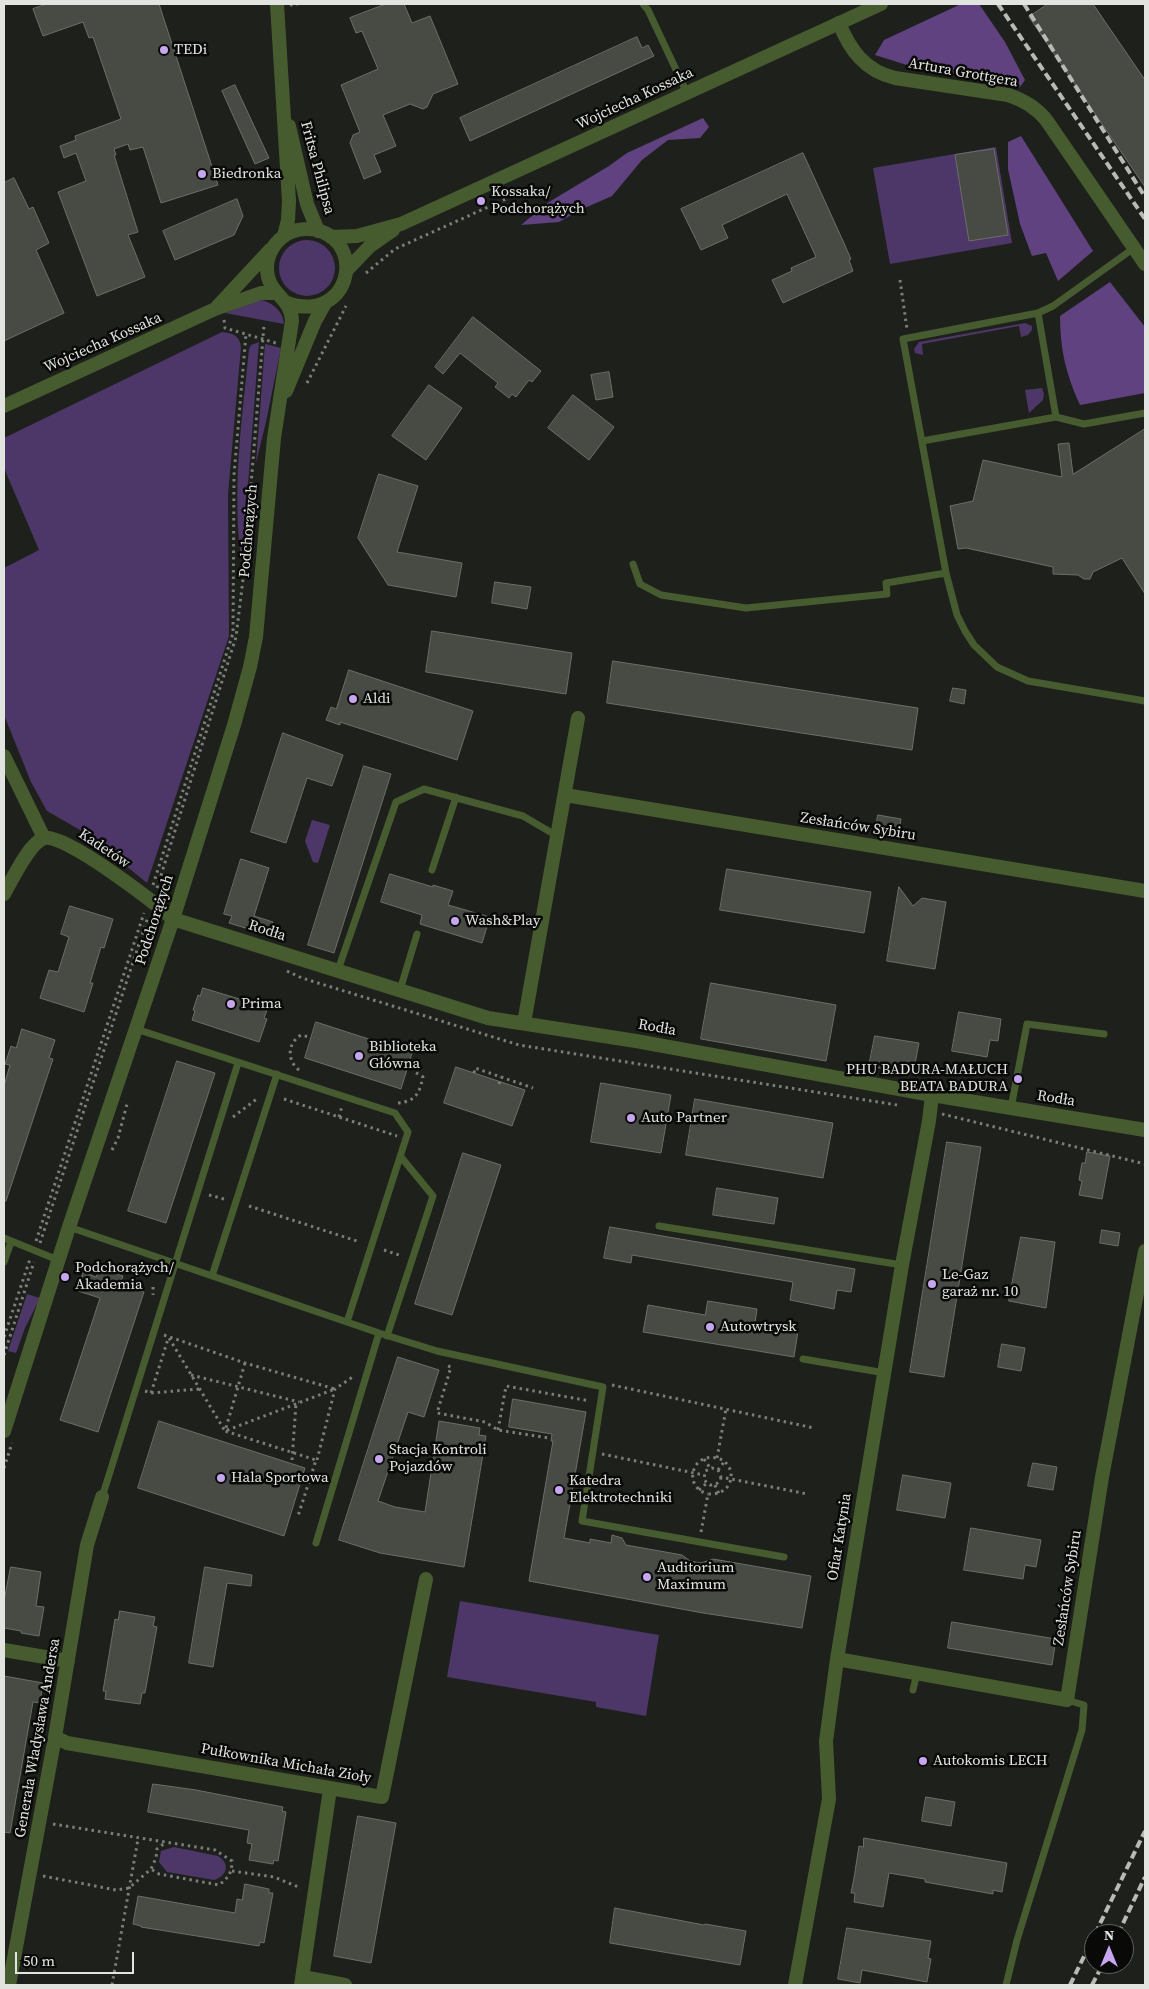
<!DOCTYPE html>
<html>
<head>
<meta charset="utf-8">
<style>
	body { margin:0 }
	#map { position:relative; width:1149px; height:1989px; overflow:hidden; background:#1e211b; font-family:"Source Serif 4",serif }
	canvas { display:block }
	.frame { position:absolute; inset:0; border:5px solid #e1e4df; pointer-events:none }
	.north { position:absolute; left:1084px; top:1924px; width:50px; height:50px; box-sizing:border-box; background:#090a08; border:1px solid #5f615e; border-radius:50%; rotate:0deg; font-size:14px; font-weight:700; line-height:20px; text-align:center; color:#e1e4df }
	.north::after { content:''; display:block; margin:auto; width:18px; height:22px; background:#c6a6f0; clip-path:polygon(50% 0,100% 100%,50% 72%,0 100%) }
	.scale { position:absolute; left:15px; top:1952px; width:119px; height:22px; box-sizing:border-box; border:2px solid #e1e4df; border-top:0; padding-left:6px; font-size:15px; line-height:18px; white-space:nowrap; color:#e1e4df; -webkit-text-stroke:4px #090a08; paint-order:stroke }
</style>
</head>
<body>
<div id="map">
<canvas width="1149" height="1989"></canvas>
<div class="frame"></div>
<div class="north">N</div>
<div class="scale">50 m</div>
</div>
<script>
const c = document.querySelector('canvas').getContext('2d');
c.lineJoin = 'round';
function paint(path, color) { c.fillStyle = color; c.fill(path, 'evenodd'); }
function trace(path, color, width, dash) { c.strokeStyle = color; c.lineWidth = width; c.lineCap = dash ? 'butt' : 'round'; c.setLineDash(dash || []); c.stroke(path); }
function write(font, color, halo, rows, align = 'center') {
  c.font = font + ' "Source Serif 4",serif'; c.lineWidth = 5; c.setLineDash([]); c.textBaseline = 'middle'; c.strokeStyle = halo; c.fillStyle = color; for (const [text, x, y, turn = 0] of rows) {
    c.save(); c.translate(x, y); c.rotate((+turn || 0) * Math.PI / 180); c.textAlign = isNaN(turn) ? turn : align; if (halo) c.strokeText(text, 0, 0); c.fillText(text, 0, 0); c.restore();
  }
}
paint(new Path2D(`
	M996 147 1012 243 890 264 873 168Z
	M279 268a28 28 0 1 1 56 0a28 28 0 1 1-56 0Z
	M262 300C274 304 283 311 284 324L225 313 253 302Z
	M1025 323 1032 326V330L1028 335 1021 337 1019 326 922 344 923 355 915 353 914 349 919 342Z
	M222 332C233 333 240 336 241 347L228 494 229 636 147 883 87 834 47 811 31 782 4 715V568L39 550 4 468V438Z
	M259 342 242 564C231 493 242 420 249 349L251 345Z
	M265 344 281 348 266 422 256 463Z
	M1042 388 1044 394 1043 400 1029 413 1025 390Z
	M312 820 330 825 318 863 313 862 305 841Z
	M27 1294 40 1298 25 1328 16 1353 8 1351Z
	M460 1601 659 1635 646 1716 596 1707V1702L447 1677Z
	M174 1847 218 1856C230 1863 228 1876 214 1880L167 1872 159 1862 161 1851Z`), '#4d3668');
paint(new Path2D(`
	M961 4H979L1005 42 1025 80 1020 87 907 65 875 55 884 40Z
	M703 118 709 127 700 138 668 140 642 160 612 196 580 210 559 222 521 225 549 202 609 166 627 153Z
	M1021 136 1093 251 1058 281 1046 253 1032 256 1020 224 1008 169V142Z
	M1110 282 1145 327V393L1080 405C1066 375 1060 349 1060 316Z`), '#604281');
const building = new Path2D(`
	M47 4H159L218 185 161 203 143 147 130 150 128 144 114 149 116 155H114L138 232 128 235 145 277 97 296 58 192 86 181 76 153 64 158 60 146 76 140 75 136 121 119 93 37 89 38 83 22 43 36 33 9Z
	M386 4H404L412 23 430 16 458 84 433 94 427 107 423 109 410 104 383 115 396 146 374 155 381 172 364 179 350 143 353 135 360 132 341 85 378 69 362 31 356 33 350 18Z
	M1048 4H1093L1145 80V187L1029 17Z
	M637 37 642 48 648 45 654 56 470 141 460 118Z
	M235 85 269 158 255 164 222 91Z
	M994 149 1008 235 969 241 955 155Z
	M803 153 843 241 851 259 849 260 853 271 783 303 772 280 792 271 791 268 816 257 787 194 722 225 728 238 701 250 681 209Z
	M14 178 29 209 33 207 49 243 36 250 64 313 4 341V183Z
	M237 199 243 216 234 235 175 260 163 231Z
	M473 317 541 371 532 382 529 380 516 397 512 394 509 398 495 387 498 383 460 353 443 374 435 367Z
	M609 372 613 397 596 400 591 375Z
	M429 385 462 408 426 460 392 436Z
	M573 395 614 427 589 460 548 428Z
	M1145 429V594L1122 558 1093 572 1090 579H1084L1078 575 1053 574V567L966 548 958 549 950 506 973 501 983 460 1062 477 1058 444 1069 443 1073 474Z
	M379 474 418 486 397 552 462 563 456 597 388 585 358 538Z
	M495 582 531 587 527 609 492 603Z
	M432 631 572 653 566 694 426 672Z
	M613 661 918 708 912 750 607 703Z
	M349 670 473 711 457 760 340 722V725L326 720 331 707 336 709Z
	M953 688 966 690 964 704 950 701Z
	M283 733 343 755 332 786 307 778 286 843 251 832Z
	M364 766 391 774 334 953 308 945Z
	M878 815 901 819 898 838 875 834Z
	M241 859 269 868 254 916 273 922 268 935 229 923 232 916 224 914Z
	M727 869 871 892 864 933 720 910Z
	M390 874 433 887V885L453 891 448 905 490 917 482 943 420 924 422 915 381 902Z
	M899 887 913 906 922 898 946 902 935 969 887 961Z
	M70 906 113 919 104 948 101 947 90 983H93L84 1012 40 998 49 970 58 972 69 937 61 934Z
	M711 983 836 1005 826 1061 701 1039Z
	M203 988 246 1001V1003L267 1010 264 1018 267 1019 259 1042 192 1020 195 1011 193 1010 198 995 200 996Z
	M959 1012 1001 1019 998 1041 990 1040 987 1057 952 1051Z
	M316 1022 412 1053 401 1089 305 1058Z
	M22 1029 55 1040 49 1058 53 1059 6 1201H4V1086L10 1065 5 1064 11 1046 16 1048Z
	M875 1036 919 1043 913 1074 869 1066Z
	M177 1061 215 1073 166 1223 128 1211Z
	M456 1067 525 1090 512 1126 444 1103Z
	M601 1083 671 1095 661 1153 591 1142Z
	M695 1099 833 1123 823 1178 686 1155Z
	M947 1142 981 1147 944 1377 910 1372Z
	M1087 1152 1110 1156 1102 1199 1079 1195 1082 1181 1079 1180 1082 1163H1085Z
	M463 1153 501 1165 452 1315 415 1304Z
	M717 1188 778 1198 774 1224 713 1215Z
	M610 1227 855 1269 851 1292 837 1290 834 1309 790 1300 793 1282 632 1255 631 1263 604 1258Z
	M1102 1230 1120 1233 1118 1246 1100 1243Z
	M1021 1237 1055 1242 1046 1308 1009 1301Z
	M99 1268 123 1276 120 1285 144 1292 98 1432 60 1420 100 1298 78 1291 83 1272 96 1277Z
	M708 1301 757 1309 755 1323 798 1331 794 1357 643 1332 648 1305 705 1315Z
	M1002 1344 1025 1348 1021 1371 998 1367Z
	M398 1357 439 1370 424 1417 408 1412 378 1501 395 1507 425 1512 439 1421 480 1428 479 1435 486 1436 464 1567 380 1553 339 1540Z
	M513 1399 586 1412 564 1538 590 1543V1539L611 1543 612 1535 622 1538 626 1545 682 1555 690 1561 701 1563 713 1559 811 1576 802 1628 703 1613 529 1581 553 1441H551L552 1434 509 1427Z
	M159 1421 305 1468 284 1536 138 1488Z
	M1033 1463 1057 1467 1053 1490 1028 1486Z
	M903 1475 951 1483 945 1518 897 1510Z
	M971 1528 1041 1540 1036 1567 1025 1565 1023 1579 964 1570Z
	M11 1567 41 1572 36 1606 44 1607 39 1636 21 1633V1631L4 1628V1601Z
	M205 1567 252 1575 251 1586 227 1583 213 1667 189 1663Z
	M120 1611 155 1617 153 1626 157 1627 145 1693H142L140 1704 105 1699 106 1691H103L115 1619 118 1620Z
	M952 1622 1056 1639 1052 1665 948 1648Z
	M4 1676 43 1683 40 1703 33 1702 10 1833 4 1832Z
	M153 1784 196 1790 283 1807 282 1811 286 1812 278 1861 274 1860 273 1864 249 1860 252 1844 247 1843 249 1830 148 1812Z
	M926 1797 955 1802 951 1826 922 1821Z
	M358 1816 396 1823 371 1963 334 1956Z
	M864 1838 1007 1863 1002 1892 993 1890V1894L925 1882V1879L889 1873 883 1907 854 1902 855 1893H851L854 1878 859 1846 863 1847Z
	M245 1884 269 1889V1893H273L264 1943 260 1942 259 1946 141 1927V1926L133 1924 138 1896 235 1913 237 1899 242 1900Z
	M615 1908 704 1925 705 1924 746 1931 740 1965 610 1943Z
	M847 1928 931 1941 928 1958 931 1959 927 1982 862 1970 860 1983 838 1979Z`);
paint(building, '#474b44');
trace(building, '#6b6f67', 1);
trace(new Path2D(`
	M290 5 298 4
	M366 273 395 249 508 198
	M900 280 907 329
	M224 320 225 328 276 343
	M307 383 346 306
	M153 885 233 633 234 475 246 334
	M157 888 236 637 244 571 264 325
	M287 971 302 978 519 1045 897 1105
	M299 1070C287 1061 287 1043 301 1035L309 1037
	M474 1073 475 1068 533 1088
	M499 1084 501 1077
	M284 1099 397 1136
	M398 1103C416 1101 419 1094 423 1077L413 1071
	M942 1114 1145 1164
	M233 1117 258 1098
	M339 1117 342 1106
	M112 1150 118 1138 127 1104
	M209 1195 224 1199
	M249 1206 360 1242
	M36 1241 144 913
	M40 1243 148 917
	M384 1250 402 1256
	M153 1287V1295
	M164 1335 245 1363 335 1389 225 1431 169 1338
	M4 1337 30 1259
	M4 1355 34 1262
	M245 1363 225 1431 316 1460 298 1516
	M448 1366 451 1367 437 1413 485 1422 498 1430 549 1438
	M191 1375 299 1402
	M612 1385 814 1428
	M145 1391 151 1393 199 1389
	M151 1393 168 1339
	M498 1430 506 1386 590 1401
	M602 1454 704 1475
	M717 1458 726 1409
	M704 1459 710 1468
	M292 1460 296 1404
	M317 1460 335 1389 354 1376
	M4 1468 12 1443
	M718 1470 724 1462
	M721 1477C720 1483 716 1485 710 1485L704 1480 705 1471 712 1468 718 1470 721 1477 807 1494
	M715 1485 719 1494
	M699 1490 707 1483
	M701 1532 708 1494C736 1496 738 1463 717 1458 692 1452 682 1487 708 1494
	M53 1824 215 1850 232 1861C232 1873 228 1878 219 1885L159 1874 151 1869
	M232 1871 274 1877 301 1888
	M43 1876 116 1890 129 1888 151 1869 156 1858 157 1849 166 1842
	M112 1985 138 1839`), '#7b7e79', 3, [2.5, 4]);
trace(new Path2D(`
	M643 4 648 10 687 93
	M1134 248 1053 306 1038 313 903 339 946 573 957 615 965 631 974 645 997 667 1028 681 1145 701
	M1038 313 1056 417
	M922 441 1056 417 1084 424 1145 413
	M633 564 640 584 661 595 746 608 887 594 886 583 946 573
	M432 870 456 797
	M338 970 396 802 424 789 523 816 557 836
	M400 990 417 934
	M136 1029 395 1113 408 1132 347 1322
	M1011 1108 1027 1024 1104 1034
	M659 1226 902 1265
	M69 1227 379 1333 437 1351 603 1387 582 1521 784 1557
	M4 1238 58 1260
	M4 1262 11 1242
	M212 1276 277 1074
	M387 1336 433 1196 401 1157
	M803 1359 885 1373
	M104 1491 238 1063
	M316 1543 379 1333
	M913 1690 917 1673
	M1006 1985 1017 1940 1082 1730 1084 1705 1067 1700`), '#465c2e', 7);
trace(new Path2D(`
	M839 23C850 50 865 71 895 78L1008 95C1024 100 1037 108 1047 121L1145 264
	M4 756 44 838
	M565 795 1145 891
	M4 894C12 880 29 843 44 838 65 833 155 903 173 919L488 1018 636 1041 932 1095 1145 1130
	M524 1023 578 718
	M4 1650 68 1661
	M837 1659 1067 1700 1102 1477 1145 1251
	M55 1737 67 1743 382 1797 426 1579
	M303 1977 345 1985
	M9 1985 55 1737 87 1545 102 1497
	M301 1985 330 1789
	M795 1985 829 1799 826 1741 837 1659 902 1265 929 1121 932 1095`), '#465c2e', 14);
trace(new Path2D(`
	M277 4 289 201 288 220 284 236
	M289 126 307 204 318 231
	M331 237 357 236 401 224 881 4
	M346 271 370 246 393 230
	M217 307 270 250
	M286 391 315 321 325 303
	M4 406 215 309 261 293H276
	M4 1431 69 1227 173 919 234 725 250 667 256 637 274 438 292 321C291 296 267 295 267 268 267 254 275 241 287 234 296 229 307 228 317 230 368 244 349 324 287 303`), '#465c2e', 14);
trace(new Path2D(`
	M998 4 1145 219
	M1024 4 1145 197
	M1095 1934 1145 1831
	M1118 1934 1145 1877
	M1070 1985 1094 1936
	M1092 1985 1103 1964`), '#b7bab5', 4, [8, 4]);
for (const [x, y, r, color] of [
	[164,50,5,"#c6a6f0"],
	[202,174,5,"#c6a6f0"],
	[481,201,5,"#c6a6f0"],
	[353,699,5,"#c6a6f0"],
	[455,921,5,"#c6a6f0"],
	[231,1004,5,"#c6a6f0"],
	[359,1056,5,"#c6a6f0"],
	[1018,1079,5,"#c6a6f0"],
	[631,1118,5,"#c6a6f0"],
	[65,1277,5,"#c6a6f0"],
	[932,1284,5,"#c6a6f0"],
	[710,1327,5,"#c6a6f0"],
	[379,1459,5,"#c6a6f0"],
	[221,1478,5,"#c6a6f0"],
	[559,1490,5,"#c6a6f0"],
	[647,1577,5,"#c6a6f0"],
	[923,1761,5,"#c6a6f0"]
]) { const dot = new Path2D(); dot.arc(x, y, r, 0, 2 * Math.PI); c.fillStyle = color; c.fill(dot); trace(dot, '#090a08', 2); }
write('15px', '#e1e4df', '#090a08', [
	["TEDi",174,50],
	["Biedronka",212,174],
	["Kossaka/",491,192],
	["Podchorążych",491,209],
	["Aldi",363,699],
	["Wash&Play",465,921],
	["Prima",241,1004],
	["Biblioteka",369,1047],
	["Główna",369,1064],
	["PHU BADURA-MAŁUCH",1008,1070,"right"],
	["BEATA BADURA",1008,1087,"right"],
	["Auto Partner",641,1118],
	["Podchorążych/",75,1268],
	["Akademia",75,1285],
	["Le-Gaz",942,1275],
	["garaż nr. 10",942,1292],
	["Autowtrysk",720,1327],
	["Stacja Kontroli",389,1450],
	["Pojazdów",389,1467],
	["Hala Sportowa",231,1478],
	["Katedra",569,1481],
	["Elektrotechniki",569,1498],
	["Auditorium",657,1568],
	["Maximum",657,1585],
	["Autokomis LECH",933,1761]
], 'left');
write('15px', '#e1e4df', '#090a08', [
	["Artura Grottgera",963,73,10],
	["Wojciecha Kossaka",635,99,-25],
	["Fritsa Philipsa",317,168,75],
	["Wojciecha Kossaka",103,343,-24],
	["Podchorążych",249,531,-85],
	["Zesłańców Sybiru",858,827,9],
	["Kadetów",104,849,34],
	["Podchorążych",155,920,-72],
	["Rodła",267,931,18],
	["Rodła",657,1028,10],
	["Rodła",1056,1099,9],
	["Ofiar Katynia",840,1537,-81],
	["Zesłańców Sybiru",1068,1588,-81],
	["Generała Władysława Andersa",38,1738,-80],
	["Pułkownika Michała Zioły",286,1764,10]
]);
</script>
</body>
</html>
